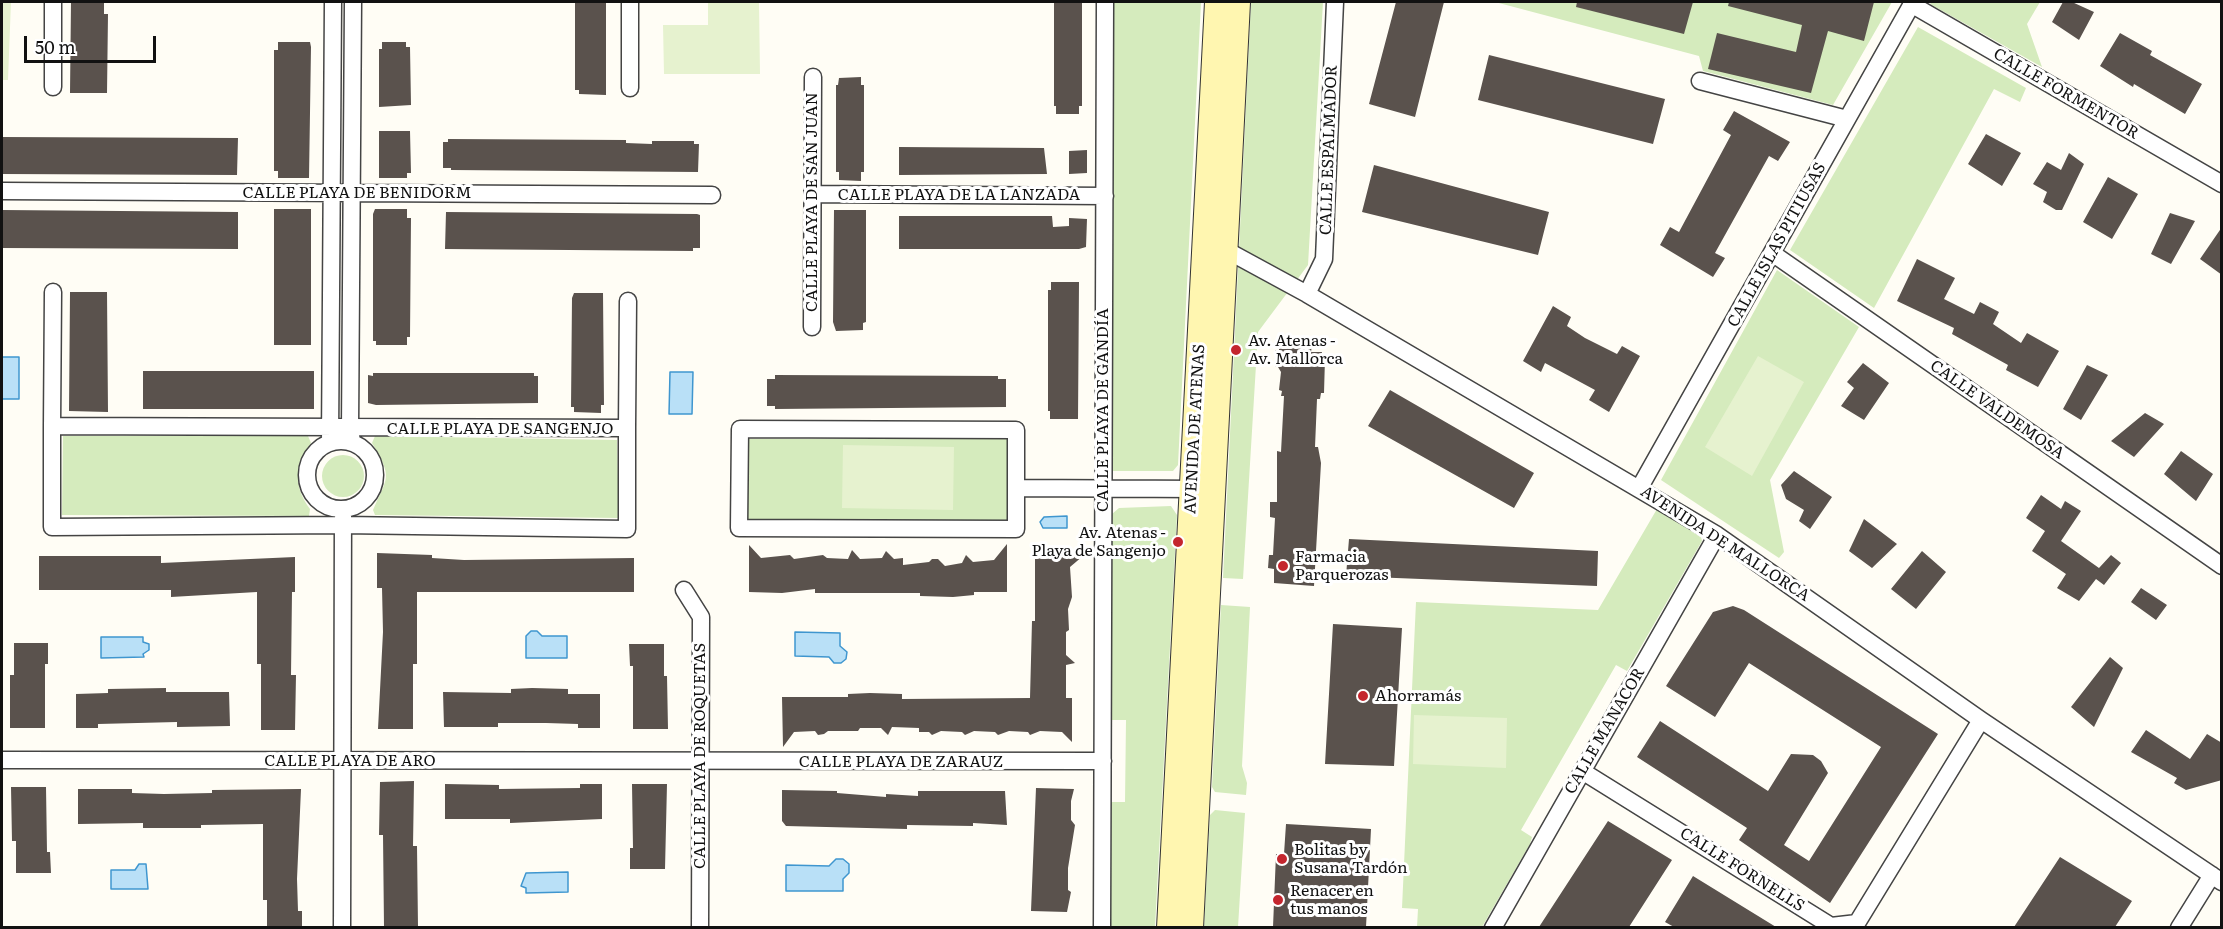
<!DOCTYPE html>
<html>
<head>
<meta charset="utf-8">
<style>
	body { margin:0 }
	#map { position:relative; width:2223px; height:929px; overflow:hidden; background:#fffdf5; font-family:Literata,serif }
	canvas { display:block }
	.frame { position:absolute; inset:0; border:3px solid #111; pointer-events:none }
	.scale { position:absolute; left:24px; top:36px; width:132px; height:27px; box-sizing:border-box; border:3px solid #111; border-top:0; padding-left:8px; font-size:18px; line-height:21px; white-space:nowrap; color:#111; -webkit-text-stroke:4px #fff; paint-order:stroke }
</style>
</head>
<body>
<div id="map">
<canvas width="2223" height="929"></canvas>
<div class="frame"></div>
<div class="scale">50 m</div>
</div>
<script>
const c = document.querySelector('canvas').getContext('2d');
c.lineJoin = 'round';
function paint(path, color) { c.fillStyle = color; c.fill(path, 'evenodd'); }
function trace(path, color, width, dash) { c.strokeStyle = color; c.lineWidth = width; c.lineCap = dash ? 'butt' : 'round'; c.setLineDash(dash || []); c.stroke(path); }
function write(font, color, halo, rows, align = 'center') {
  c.font = font + ' Literata,serif'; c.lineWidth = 6; c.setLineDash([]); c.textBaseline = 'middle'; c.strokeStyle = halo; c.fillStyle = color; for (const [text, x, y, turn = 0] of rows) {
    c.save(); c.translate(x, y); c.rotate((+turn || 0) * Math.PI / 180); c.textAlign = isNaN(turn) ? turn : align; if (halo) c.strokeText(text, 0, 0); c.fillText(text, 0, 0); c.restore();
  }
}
paint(new Path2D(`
	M1113 2H1201L1178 465 1173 471H1112L1110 468Z
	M1251 2H1323L1308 265 1258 332 1243 579 1223 578Z
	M1495 2H1892L1833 105 1703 71 1699 56Z
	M1932 2H2040L2027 24 2042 67 1930 4Z
	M1918 27 2026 88 2020 102 1994 89 1874 308 1790 250Z
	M1777 270 1859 327 1770 480 1784 552 1779 558 1661 480Z
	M63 436H308L311 443C295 466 293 486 310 509L309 516 62 515Z
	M375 436 617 440 619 518 375 515 373 510C388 475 393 479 372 443Z
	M748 439H1008V520H747Z
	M322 476a21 21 0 1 1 42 0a21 21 0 1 1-42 0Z
	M1171 506 1177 515 1155 927H1111V802H1125L1126 720H1111L1112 514 1119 508Z
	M1657 509 1701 537 1702 541 1627 671 1616 665 1521 830 1532 837 1530 844 1482 927H1417L1418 909 1402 908 1416 602 1598 610Z
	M1221 605 1250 607 1242 766 1247 783 1246 795 1215 792 1212 787Z
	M1215 810 1245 813 1238 927H1204L1210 815Z`), '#d5ebbd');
paint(new Path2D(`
	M2 2H11L8 80H2Z
	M708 2H759L760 74H664L663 25H708Z
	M1758 356 1804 382 1752 476 1705 447Z
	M843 445 954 447 953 510 842 508Z
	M1414 715 1507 718 1506 768 1413 764Z`), '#e6f2cf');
const water = new Path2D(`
	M2 357H19V399H2Z
	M670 372H693L692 414H669Z
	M1067 516V528H1043L1040 522 1044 517Z
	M531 631H537L542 636H567V658H526V636Z
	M795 632 840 633V646L847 652 846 659 841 663H834L829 657 795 656Z
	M101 637H143V642L149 644V650L143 654 144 657 101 658Z
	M836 859H843L849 864V873L843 879V891H786V865L829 866Z
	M139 864H146L148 889H111V870H135Z
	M568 872V892L526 893V888L521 886 526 873Z`);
paint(water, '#b9e0f7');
trace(water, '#3f96cf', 1.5);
paint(new Path2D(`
	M71 2H104V14H108L107 93H70Z
	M575 2H606V95L579 94V90H575Z
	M1054 2H1082V106H1079V114H1056V106H1054Z
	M1396 2H1444L1415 117 1369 104Z
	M1577 2H1693L1684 34 1576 7Z
	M1729 2H1874L1864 41 1828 31 1811 93 1708 69 1717 33 1796 52 1802 25 1728 6Z
	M2063 2H2072L2094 12 2079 40 2052 22Z
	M2120 33 2152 51 2150 55 2202 84 2185 114 2134 84 2133 87 2100 66Z
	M278 42H310L311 47 309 178H278V171H274V50H278Z
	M382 42H406V47H410L411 105 379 107V49H382Z
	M1489 55 1665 99 1653 144 1478 100Z
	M861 77V85H864V172H861V181L839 180V172H836V85H838L839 78Z
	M1734 111 1790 142 1778 161 1769 156 1715 253 1725 258 1713 277 1660 245 1670 227 1679 232 1731 135 1723 130Z
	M379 131H410L411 173H407V178H379Z
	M1986 134 2021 153 2002 186 1968 164Z
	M2 137 238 138 237 175 2 174Z
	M448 139 626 140V143L652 144V141H694V144H699L698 172 451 170V168H443V142H448Z
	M899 147 1044 148 1047 174 899 175Z
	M1087 150V173L1069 174V151Z
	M2069 153 2084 164 2062 210H2056L2043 202 2047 192 2033 184 2047 162 2061 170Z
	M1374 165 1549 212 1538 255 1362 212Z
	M2108 177 2138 194 2112 239 2083 222Z
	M274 209H311V345H274Z
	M375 209H407V218H411L410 337H407V345H376V341H373V214Z
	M2 210 238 212V249L2 248Z
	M834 210H866V322L863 323V330L836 331 833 322Z
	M446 212 697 214 700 215V248H693V251L445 249Z
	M2170 213 2195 221 2171 264 2151 254Z
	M899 216H1052L1053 227 1069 226V218L1087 219 1086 247 1079 249H899Z
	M2222 227V275L2200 259Z
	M1917 259 1955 278 1944 299 1974 314 1980 302 1999 312 1993 324 2021 343 2027 333 2059 351 2038 387 2006 370 2008 365 1952 334 1954 328 1897 301Z
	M1051 282H1079L1078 419H1050V411H1048V290H1051Z
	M70 292H107L108 412 69 411Z
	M574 293H603L604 405H601V413L574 412V407H571L572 298Z
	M1553 306 1571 317 1567 326 1585 338 1617 354 1622 346 1640 356 1609 412 1589 400 1595 390 1545 363 1541 372 1523 361Z
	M1279 342 1312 345 1311 352H1322L1321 358H1325L1324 393H1321L1320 399H1317L1315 447H1318L1321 463 1314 586 1274 583V569L1268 568 1269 555H1273L1275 518 1270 517V502H1277V451L1281 452 1284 396H1281L1282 391 1279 390 1281 372 1278 367H1275V350H1279Z
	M1863 363 1889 383 1864 420 1841 406 1854 388 1847 382Z
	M2087 365 2108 375 2081 420 2063 409Z
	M143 371H314V409H143Z
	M373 373H534V376H538V403L376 405 368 403V375L373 376Z
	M775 375 998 376V379H1006V407L775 409V406H767V379H775Z
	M1390 390 1534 473 1514 508 1368 426Z
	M2145 413 2164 424 2134 457 2111 441Z
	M2181 451 2213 474 2196 501 2164 474Z
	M1794 471 1832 497 1810 529 1799 521 1804 510 1786 499 1781 485Z
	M2041 495 2061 509 2065 501 2081 511 2061 541 2099 568 2111 555 2121 563 2104 585 2096 579 2079 601 2057 588 2066 574 2032 551 2045 531 2026 518Z
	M1864 519 1897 544 1872 568 1849 551Z
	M1349 539 1598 551 1597 586 1346 576Z
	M1007 544V592H974V595L953 597 920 596V593H815V589L782 593 749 592V545L761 558 790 555 794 559 823 555 827 558 848 559 852 550 860 559 882 558 886 551 894 559 903 558V565L929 562 932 559H938L945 566 962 563 966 555 973 562 994 560Z
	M1922 551 1946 572 1916 609 1891 589Z
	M377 553 432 555V558L464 560 634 558V592H417V664H413V729H378L383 632 382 588H377Z
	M1035 555 1083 556 1070 567 1072 597 1068 609 1069 630 1066 632V655L1075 663 1066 665V698H1072V742L1062 732 1040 731 1030 735 1028 732 1009 731 998 735 995 732 974 731 965 735 962 732 941 731 932 735 929 732H919V728L892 727 888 735 881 728H860L858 731H828L824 734 818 735 815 731 794 732 783 747 782 697H848V694L870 693 902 694V699L1030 698 1032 621H1035Z
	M39 556H161V563L295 557V592H292L291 675H296L295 730H261V664H257V592L171 597V590H39Z
	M2141 588 2167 605 2156 620 2131 602Z
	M1733 606 1744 610 1938 734 1830 903 1739 840 1747 828 1637 757 1660 721 1768 791 1791 754 1813 755 1821 761 1828 773 1784 845 1809 861 1881 747 1749 663 1715 717 1666 686 1713 612Z
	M1333 624 1402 628 1394 766 1325 764Z
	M14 643H48V664H45V728H10V675H14Z
	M629 644H664V676H667L668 729H633V666H630Z
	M2110 657 2123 668 2094 727 2071 707Z
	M166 688V692H229L230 726 177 727V722L98 724V728H76V694L108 693V689Z
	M532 688 568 689V694H600V728H578V724L546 723H498V727H444L443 692 511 693V689Z
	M2146 730 2190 759 2207 734 2222 743V780L2186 790 2174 783 2177 778 2131 752Z
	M414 781 413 846H417L418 927H384L383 835H379L380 782Z
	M445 784 499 785V789L580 788V784H602V819L510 823V819H445Z
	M632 784H667L665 869H630V848H633Z
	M11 787H46L47 852H50L51 873H16V841H12Z
	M1036 788 1074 789 1071 801V820L1075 825 1068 868V890L1071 892 1067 912 1031 911Z
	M78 789H132V793L164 794 212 793V790L301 789 297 879 298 911H302V927H267V900H263V824L201 825V828H143V823L78 824Z
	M782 790 837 791V793L886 797V794L918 796V791H1005L1007 825 973 823V826L907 825V829L786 826 782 821Z
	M1608 821 1672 860 1629 927H1539Z
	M1286 824 1371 829 1366 927H1273L1276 854H1284Z
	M2060 857 2132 901 2115 927H2014Z
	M1693 876 1776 927H1674L1665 922Z`), '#5a524d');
const minor = new Path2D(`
	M53 2V87
	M630 2V88
	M1911 4 2222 184
	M1700 81 1847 119
	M2 191 712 195
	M813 194 1105 196
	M1216 250H1226L1307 294 1717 535 1981 720 2222 882
	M1772 253 2222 566
	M1307 294 1324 259 1335 2
	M812 327 813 77
	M52 426 627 428V529L343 525 52 527Z
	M52 426 53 292
	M627 428 628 301
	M740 429 1016 430V529L739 528Z
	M307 475a34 34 0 1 1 68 0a34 34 0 1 1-68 0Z
	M330 442 333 2
	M352 442 350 429 353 2
	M1640 487 1913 2
	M1016 488 1201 489
	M684 590 701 617 700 928
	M2 760 1103 761
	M1582 771 1831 926 1857 923 1981 720
	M342 928 343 509
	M1102 928 1105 2
	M1493 928 1717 535
	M2179 928 2212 875`);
const secondary = new Path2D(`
	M1169 928 1217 2
	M1191 928 1238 2`);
trace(minor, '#444', 19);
trace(secondary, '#333', 26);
trace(minor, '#fff', 16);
trace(secondary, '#fff6b0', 24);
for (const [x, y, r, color] of [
	[1236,350,6,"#c4262e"],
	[1178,542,6,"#c4262e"],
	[1283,566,6,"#c4262e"],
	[1363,696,6,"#c4262e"],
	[1282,859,6,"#c4262e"],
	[1278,900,6,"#c4262e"]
]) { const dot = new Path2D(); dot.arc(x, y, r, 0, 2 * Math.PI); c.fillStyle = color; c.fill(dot); trace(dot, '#fff', 2); }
write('16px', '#111', '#fff', [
	["CALLE FORMENTOR",2066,94,30],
	["CALLE ESPALMADOR",1329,150,-88],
	["CALLE PLAYA DE BENIDORM",357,193],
	["CALLE PLAYA DE LA LANZADA",959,195],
	["CALLE PLAYA DE SAN JUAN",812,202,-90],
	["CALLE ISLAS PITIUSAS",1777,245,-61],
	["CALLE PLAYA DE GANDÍA",1103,410,-90],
	["CALLE VALDEMOSA",1997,410,35],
	["CALLE PLAYA DE SANGENJO",500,429],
	["AVENIDA DE ATENAS",1195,429,-87],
	["AVENIDA DE MALLORCA",1725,544,33],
	["CALLE MANACOR",1605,731,-60],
	["CALLE PLAYA DE ROQUETAS",700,756,-90],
	["CALLE PLAYA DE ARO",350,761],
	["CALLE PLAYA DE ZARAUZ",901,762],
	["CALLE FORNELLS",1742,870,32]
]);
write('16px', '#111', '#fff', [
	["Av. Atenas -",1248,341],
	["Av. Mallorca",1248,359],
	["Av. Atenas -",1166,533,"right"],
	["Playa de Sangenjo",1166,551,"right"],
	["Farmacia",1295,557],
	["Parquerozas",1295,575],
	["Ahorramás",1375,696],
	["Bolitas by",1294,850],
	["Susana Tardón",1294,868],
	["Renacer en",1290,891],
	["tus manos",1290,909]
], 'left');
</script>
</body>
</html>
